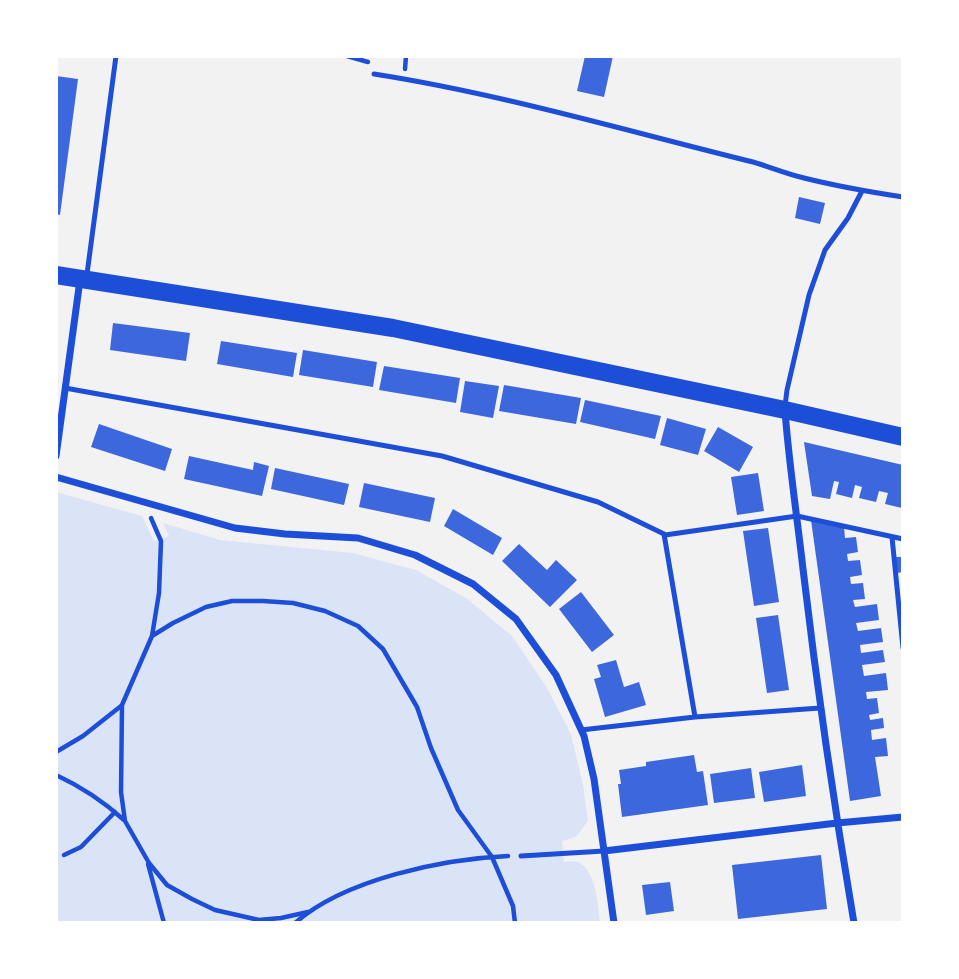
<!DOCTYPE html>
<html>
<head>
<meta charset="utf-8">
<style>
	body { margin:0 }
	#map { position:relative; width:959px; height:979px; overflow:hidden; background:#f2f2f2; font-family:"Archivo Narrow",sans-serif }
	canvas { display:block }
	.frame { position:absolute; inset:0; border:58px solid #fff; pointer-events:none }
</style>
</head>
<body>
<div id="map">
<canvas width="959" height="979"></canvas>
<div class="frame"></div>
</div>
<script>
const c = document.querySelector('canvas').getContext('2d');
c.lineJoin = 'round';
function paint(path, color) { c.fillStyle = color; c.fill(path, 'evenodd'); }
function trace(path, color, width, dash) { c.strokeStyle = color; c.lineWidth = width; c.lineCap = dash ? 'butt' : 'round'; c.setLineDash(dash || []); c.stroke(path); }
paint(new Path2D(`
	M56 492 142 516 154 541 169 536 163 523 220 540 353 553 416 570 466 598 512 636 547 688 571 734 583 785 588 821 576 837 562 841 564 862C567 862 571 861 575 861 596 866 598 906 600 923H56Z`), '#dbe4f7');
paint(new Path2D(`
	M585 56H613L604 97 577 91Z
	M56 76 78 79 60 215 56 214Z
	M799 197 825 203 820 224 795 218Z
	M113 323 190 333 186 361 110 350Z
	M221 341 297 353 293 377 217 364Z
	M303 350 377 362 373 387 299 375Z
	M384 366 460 378 456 403 379 390Z
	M465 381 499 386 493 418 460 412Z
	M504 385 581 398 576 424 499 411Z
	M585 400 661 416 655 439 580 422Z
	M667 418 706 429 698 455 660 445Z
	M99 424 172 449 165 471 91 447Z
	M718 427 753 447 739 472 704 451Z
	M804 442 903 465 902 508 885 504 888 493 879 491 876 502 859 498 862 487 855 485 852 498 836 494 839 482 834 481 830 499 812 496Z
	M189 456 253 470 254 462 269 466 262 496 184 479Z
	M275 468 349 484 344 505 271 489Z
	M758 473 764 511 737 515 731 477Z
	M364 483 435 498 430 522 359 507Z
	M453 509 502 538 493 555 444 526Z
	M811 520 844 527 845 538 856 537 858 552 847 554 848 561 860 560 862 575 850 577 851 584 863 583 865 599 853 600 855 607 877 604 879 620 856 623 858 631 881 628 883 642 860 645 861 653 883 650 885 662 862 665 864 676 886 673 888 690 866 692 867 699 877 698 879 713 869 715 870 720 883 718 884 728 871 730 872 740 886 738 888 756 875 757 881 796 850 801Z
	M768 528 779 602 754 606 743 531Z
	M519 544 547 570 556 560 577 580 550 607 502 561Z
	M896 557H903V572L897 573Z
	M581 592 614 635 592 652 559 609Z
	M778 615 789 690 767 693 756 618Z
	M616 660 624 687 639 682 646 705 605 717 594 679 601 677 597 665Z
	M694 755 697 772 703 771 708 805 622 817 618 784H621L619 770 646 766V762Z
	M802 765 806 796 764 802 759 772Z
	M751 768 755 798 714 803 710 774Z
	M821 855 827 909 738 919 732 865Z
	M670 882 674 911 646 915 642 885Z`), '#3d67dc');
trace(new Path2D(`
	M347 56 368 62
	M405 69 406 56
	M151 518 161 541 159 593 152 636 122 705 121 792 125 821 149 863 167 885 192 899 215 910 259 920 281 918 308 912
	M152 636 173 623 206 607 232 601H263L293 603 325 611 358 626 383 649 417 707 431 748 458 810 492 857 513 906 515 923
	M56 752 83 736 121 706
	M56 775C82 787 103 801 124 820
	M64 855 81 847 115 812
	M148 864 164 923
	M295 923C345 879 443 859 508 856`), '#1d4ed8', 4.5);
trace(new Path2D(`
	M374 74C502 94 627 131 753 162 770 167 786 174 804 178 836 186 870 192 903 197
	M83 276 87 274 116 56
	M65 388 442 456 598 502 664 534 695 717
	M785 406 787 390 809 295 825 250 848 218 862 191
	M665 535 797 516 903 539
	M892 537 903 648
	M581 730 695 717 820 708
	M521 856 604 851`), '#1d4ed8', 5);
trace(new Path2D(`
	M785 411C789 464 797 516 803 569 817 688 834 805 854 923
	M56 456 80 280
	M56 477 235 528 285 534 358 538 415 555 473 584 516 619 556 675 584 736 594 779 614 923
	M604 851 837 823 903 817`), '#1d4ed8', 7);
trace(new Path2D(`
	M56 275 393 328 785 410 903 437`), '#1d4ed8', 18);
</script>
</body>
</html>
